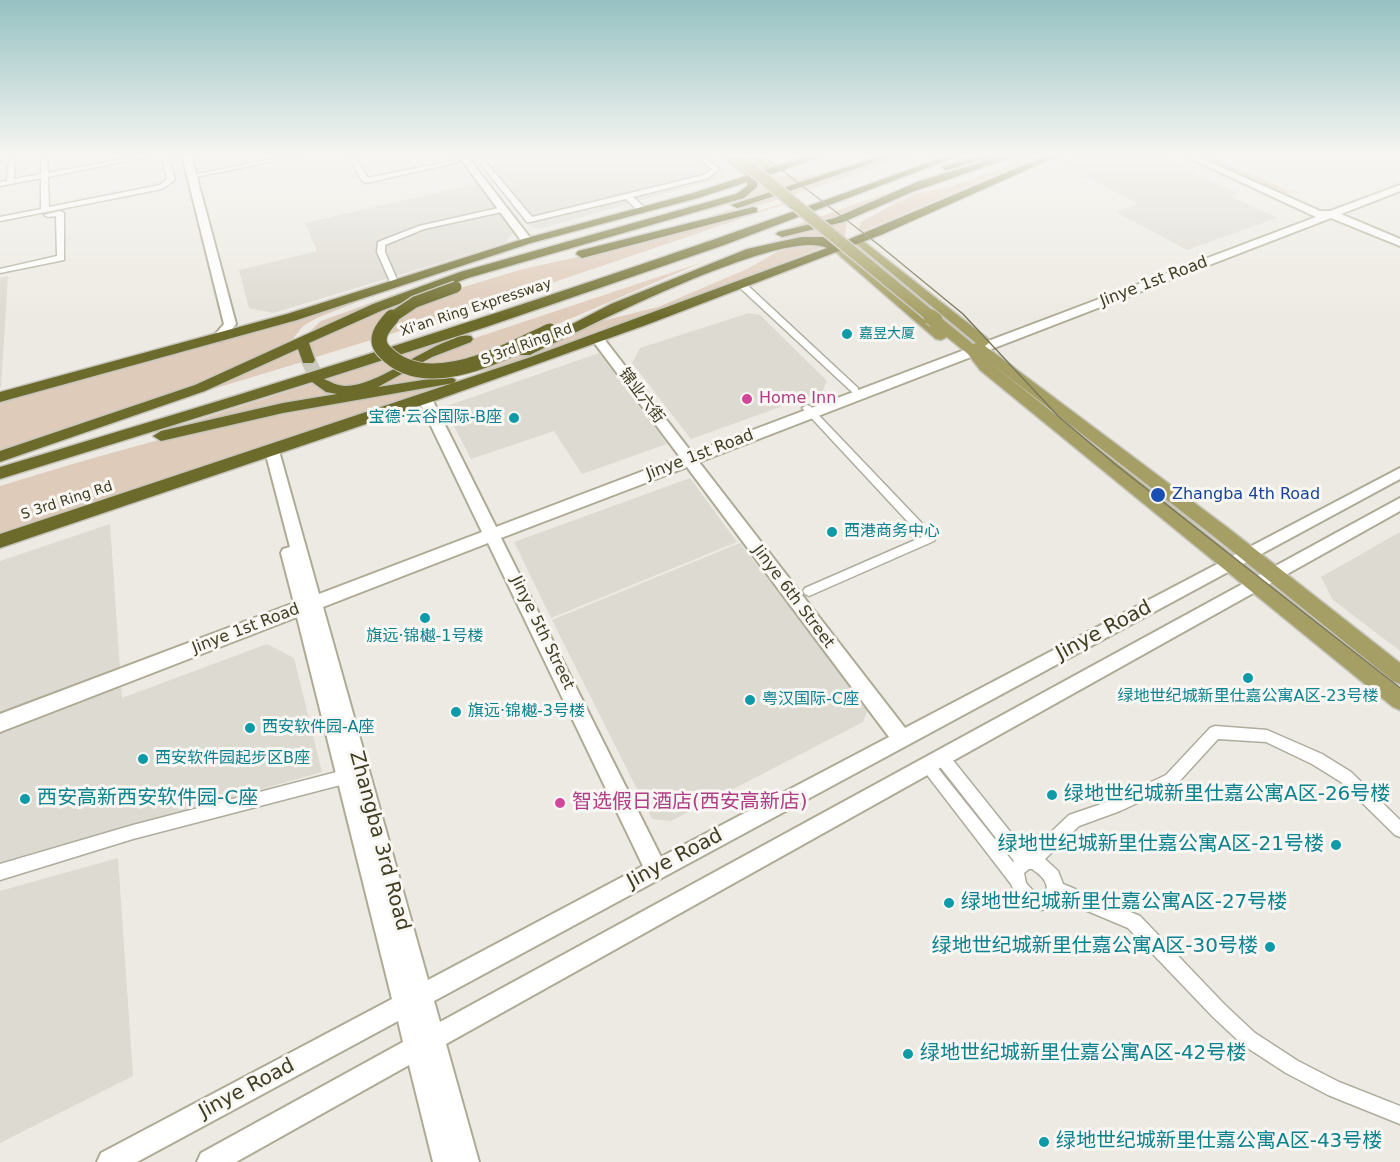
<!DOCTYPE html>
<html>
<head>
<meta charset="utf-8">
<style>
	body { margin:0 }
	canvas { display:block; background:#edeae3 }
</style>
</head>
<body>
<canvas width="1400" height="1162"></canvas>
<script>
const c = document.querySelector('canvas').getContext('2d');
c.lineJoin = 'round';
function paint(path, color) { c.fillStyle = color; c.fill(path, 'evenodd'); }
function trace(path, color, width, dash) { c.strokeStyle = color; c.lineWidth = width; c.lineCap = dash ? 'butt' : 'round'; c.setLineDash(dash || []); c.stroke(path); }
function write(font, color, halo, rows, align = 'center') {
  c.font = font + ' "DejaVu Sans","Noto Sans SC",sans-serif'; c.lineWidth = 6; c.setLineDash([]); c.textBaseline = 'middle'; c.strokeStyle = halo; c.fillStyle = color; for (const [text, x, y, turn = 0] of rows) {
    c.save(); c.translate(x, y); c.rotate((+turn || 0) * Math.PI / 180); c.textAlign = isNaN(turn) ? turn : align; if (halo) c.strokeText(text, 0, 0); c.fillText(text, 0, 0); c.restore();
  }
}
paint(new Path2D(`
	M472 155H707L725 170 724 177 539 229 529 226Z
	M1080 155H1157L1237 193 1230 196 1277 218 1187 250 1116 212 1138 204 1062 163Z
	M476 184 514 232 505 243 273 313 249 308 239 270 317 251 305 223Z
	M8 276 1 387H0V278Z
	M749 313 760 315 827 381 822 392 691 439 632 363 640 348Z
	M599 353 667 444 582 474 554 431 471 459 444 407Z
	M690 478 737 542 551 618 514 542Z
	M110 524 122 698 267 644 294 658 322 772 0 864V561Z
	M1400 532V651L1333 600 1321 577Z
	M740 543 868 709 863 722 671 821 652 819 552 620Z
	M118 858 133 1076 0 1143V891Z`), '#dddad1');
paint(new Path2D(`
	M874 155H882L702 213 745 198 757 188 758 178C778 172 790 179 810 176 827 173 858 162 874 155Z
	M896 155H914L774 201 646 237Z
	M1028 155H1044L863 231 858 232 861 222 913 194 949 187 1002 169Z
	M1192 155H1207L1291 192 1282 195Z
	M887 193 838 217 768 235Z
	M802 198 516 295 313 358 306 343 349 322 440 287 444 293 523 269 668 237Z
	M847 219 845 237C828 240 822 236 807 236 785 236 762 244 741 250Z
	M805 245H816L821 248 608 330 512 363 489 370 369 389 411 365 463 342 703 262 546 329 558 339 590 324 658 307 747 269 777 252Z
	M406 290 307 334 321 321Z
	M385 291 317 318 303 326 292 340 219 376 0 450V402L253 333Z
	M470 333 369 383 346 388 320 380Z
	M295 347 302 362 180 399Z
	M474 377 0 534V486C81 461 163 437 246 419 322 403 399 395 474 377Z
	M314 383 322 390 342 395 166 430Z`), '#dfcbba');
trace(new Path2D(`
	M308 360 319 382`), '#cac7bc', 15, [15, 8]);
const street = new Path2D(`
	M9 155H15L14 179 41 174V155H47L48 173 144 155H155L48 177 49 207 160 185 167 179 162 155H168L175 180 162 189 0 221V217L41 209V178L0 186V182L7 181Z
	M292 155H303L191 178 188 176Z
	M348 155H354L368 178 456 160 459 162 366 183 362 181Z
	M474 155H480L532 217 704 175 712 169 696 155H703L719 169 708 178 633 197 644 207V211H638L626 199 530 222H527Z
	M503 207 507 209 506 211 424 229 385 245V252L399 284 392 286 377 252 378 242 419 226Z
	M60 211 64 213V260L0 273V269L57 256 56 216 48 217 44 215Z
	M738 282H744L858 388V392H852L738 286Z
	M807 405 810 406 936 538 934 541 809 596 805 594 803 591 805 588 922 537 804 410 802 408Z
	M1215 726 1267 730 1322 754 1351 772 1400 820V837L1395 835 1341 782 1312 764 1266 742 1218 739 1176 785 1120 811 1079 826 1045 859 1058 871 1063 884 1140 916 1225 1005 1255 1033 1298 1061 1339 1082 1400 1106V1124L1328 1095 1286 1073 1243 1045 1213 1017 1128 928 1059 899C1040 921 1020 906 1011 884L921 767 923 762 928 760 933 762 1013 862 1014 861 938 764 936 759 938 754 943 752 948 754 1028 854 1069 815 1113 800 1166 775 1210 728ZM1029 869H1032C1039 874 1046 879 1047 888L1043 893H1035L1026 883 1024 873Z
	M348 769 353 771 355 776 353 781 348 783 133 839 0 880V864L133 825Z`);
const secondary = new Path2D(`
	M182 155H191L236 324 223 340 219 341 213 337 224 324Z
	M458 155H466L531 239V243H523Z
	M1183 155H1194L1320 211H1330L1400 185V191L1341 214 1400 239V246L1331 218 699 462 905 728 1400 468V479L434 1001 440 1022 1400 498V511L446 1044 479 1162H433L409 1065 236 1162H197L201 1153 403 1042 398 1021 137 1162H97L101 1153 392 999 297 617 0 732V714L294 603 281 553 283 549 290 547 265 451 267 448H277L279 451 319 594 482 532 418 399 420 396 425 395 432 399 496 527 680 457 593 341 591 338 593 335H601L692 453 1316 217ZM687 467 889 737 661 857 501 538ZM488 543 643 866 428 980 323 607Z`);
const primary = new Path2D(`
	M720 155H731L757 176 748 178Z
	M747 155H758L777 170 768 172Z
	M858 237 988 339 990 342 985 346 1228 528 1400 663V684L1393 681 1216 538 988 361 1400 689V710L1393 707 980 370 968 354 947 337 941 340 936 339 831 248 837 244 841 245 929 319 935 316 940 317 973 344 976 343 854 242 852 240Z`);
const highway = new Path2D(`
	M811 155H825L757 179V187L744 198 468 278 383 310 309 343 315 360 313 363H303L298 349 205 391 0 462V451L195 385 373 304 460 272 736 194 747 186V182L698 198 531 243 297 320 0 402V392L287 314 523 239 690 194Z
	M883 155H897L741 207 737 208 731 205Z
	M948 155H961L724 245 486 327 324 379C331 382 337 386 346 386 375 386 418 352 448 341 456 338 463 334 471 336L473 339 471 342 432 357 378 387 449 376 456 380 454 383 283 413 161 441 153 436 161 431 283 403 337 394 326 392 312 382 0 479V467C319 372 636 272 948 155Z
	M983 155H998L946 170 941 167Z
	M1004 155H1018L912 192 843 222 782 237 776 234 778 232 835 218 917 182Z
	M1048 155H1060L883 234 646 325 434 401 0 548V534L531 357 827 248C783 226 579 331 530 355H520L518 352 611 304 747 249 801 237H823L838 244Z
	M753 207 757 208V212L582 258 576 254 578 251Z`);
trace(street, '#afac9d', 3);
trace(secondary, '#afaa94', 4);
trace(primary, '#c6c5bc', 3);
trace(highway, '#c6c5bc', 3);
paint(street, '#fff');
paint(secondary, '#fff');
paint(primary, '#a59f65');
paint(highway, '#6d6b2b');
trace(new Path2D(`
	M762 155 879 245 963 314 1058 416 1116 465 1400 688`), '#7b785c', 1.5);
const primaryBridgeFar1 = new Path2D(`
	M735 155 933 318`);
const primaryBridge = new Path2D(`
	M931 317 935 320`);
const highwayBridgeFar1 = new Path2D(`
	M391 318 415 302 456 287`);
const highwayBridge = new Path2D(`
	M392 317C383 327 372 340 385 352 428 397 506 351 550 331`);
trace(primaryBridgeFar1, '#c6c5bc', 14, []);
trace(primaryBridge, '#c6c5bc', 17, []);
trace(highwayBridgeFar1, '#c6c5bc', 14, []);
trace(highwayBridge, '#c6c5bc', 17, []);
trace(primaryBridgeFar1, '#a59f65', 11);
trace(primaryBridge, '#a59f65', 15);
trace(highwayBridgeFar1, '#6d6b2b', 11);
trace(highwayBridge, '#6d6b2b', 15);
const sky = c.createLinearGradient(0, 0, 0, 317);
sky.addColorStop(0, '#96c1c2');
sky.addColorStop(0.49, '#f7f6f2');
sky.addColorStop(1, '#f7f6f200');
c.fillStyle = sky;
c.fillRect(0, 0, 1400, 317);
for (const [x, y, r, color] of [
	[847,334,6,"#0f9aa8"],
	[747,399,6,"#d1479c"],
	[514,418,6,"#0f9aa8"],
	[1158,495,8,"#1a4fb4"],
	[832,532,6,"#0f9aa8"],
	[425,618,6,"#0f9aa8"],
	[1248,678,6,"#0f9aa8"],
	[750,700,6,"#0f9aa8"],
	[456,712,6,"#0f9aa8"],
	[250,728,6,"#0f9aa8"],
	[143,759,6,"#0f9aa8"],
	[1052,795,6,"#0f9aa8"],
	[25,799,6,"#0f9aa8"],
	[560,803,6,"#d1479c"],
	[1336,845,6,"#0f9aa8"],
	[949,903,6,"#0f9aa8"],
	[1270,947,6,"#0f9aa8"],
	[908,1054,6,"#0f9aa8"],
	[1044,1142,6,"#0f9aa8"]
]) { const dot = new Path2D(); dot.arc(x, y, r, 0, 2 * Math.PI); c.fillStyle = color; c.fill(dot); trace(dot, '#f9f7f3', 2); }
write('14px', '#403d21', '#f9f7f3', [
	["Xi'an Ring Expressway",476,308,-18],
	["S 3rd Ring Rd",527,345,-20],
	["S 3rd Ring Rd",67,501,-18]
]);
write('14px', '#0d838f', '#f9f7f3', [
	["嘉昱大厦",859,334]
], 'left');
write('16px', '#403d21', '#f9f7f3', [
	["Jinye 1st Road",1154,282,-21],
	["锦业六街",641,396,53],
	["Jinye 1st Road",700,455,-21],
	["Jinye 6th Street",793,597,53],
	["Jinye 1st Road",246,629,-21],
	["Jinye 5th Street",542,633,64]
]);
write('16px', '#b23c85', '#f9f7f3', [
	["Home Inn",759,399]
], 'left');
write('16px', '#0d838f', '#f9f7f3', [
	["宝德·云谷国际-B座",502,418,"right"],
	["西港商务中心",844,532],
	["旗远·锦樾-1号楼",425,637,"center"],
	["绿地世纪城新里仕嘉公寓A区-23号楼",1248,697,"center"],
	["粤汉国际-C座",762,700],
	["旗远·锦樾-3号楼",468,712],
	["西安软件园-A座",262,728],
	["西安软件园起步区B座",155,759]
], 'left');
write('16px', '#164399', '#f9f7f3', [
	["Zhangba 4th Road",1172,495]
], 'left');
write('20px', '#403d21', '#f9f7f3', [
	["Jinye Road",1104,631,-28],
	["Zhangba 3rd Road",379,841,75],
	["Jinye Road",675,859,-28],
	["Jinye Road",247,1089,-28]
]);
write('20px', '#0d838f', '#f9f7f3', [
	["绿地世纪城新里仕嘉公寓A区-26号楼",1064,795],
	["西安高新西安软件园-C座",37,799],
	["绿地世纪城新里仕嘉公寓A区-21号楼",1324,845,"right"],
	["绿地世纪城新里仕嘉公寓A区-27号楼",961,903],
	["绿地世纪城新里仕嘉公寓A区-30号楼",1258,947,"right"],
	["绿地世纪城新里仕嘉公寓A区-42号楼",920,1054],
	["绿地世纪城新里仕嘉公寓A区-43号楼",1056,1142]
], 'left');
write('20px', '#b23c85', '#f9f7f3', [
	["智选假日酒店(西安高新店)",572,803]
], 'left');
</script>
</body>
</html>
